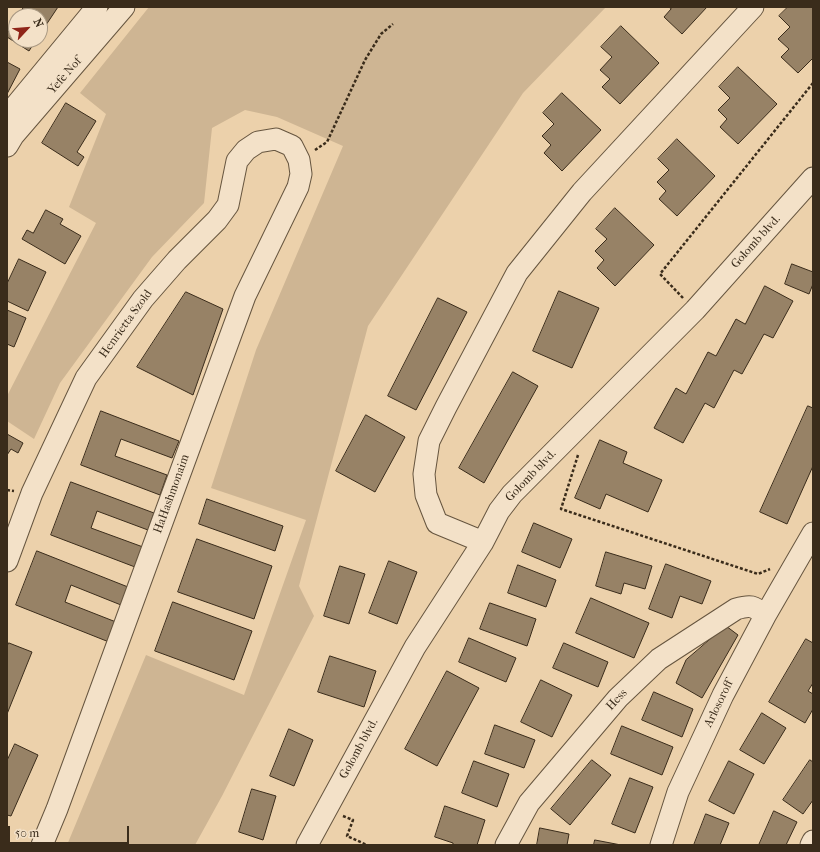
<!DOCTYPE html>
<html>
<head>
<meta charset="utf-8">
<style>
	body { margin:0 }
	#map { position:relative; width:820px; height:852px; overflow:hidden; background:#ecd1ab; font-family:"IM FELL French Canon",serif }
	canvas { display:block }
	.frame { position:absolute; inset:0; border:8px solid #3a2c1b; pointer-events:none }
	.north { position:absolute; left:8px; top:8px; width:40px; height:40px; box-sizing:border-box; background:#f3e1c8; border:1px solid #a99983; border-radius:50%; rotate:64deg; font-size:11px; font-weight:700; line-height:16px; text-align:center; color:#3a2c1b }
	.north::after { content:''; display:block; margin:auto; width:14px; height:18px; background:#8f2418; clip-path:polygon(50% 0,100% 100%,50% 72%,0 100%) }
	.scale { position:absolute; left:8px; top:826px; width:121px; height:18px; box-sizing:border-box; border:2px solid #3a2c1b; border-top:0; padding-left:5px; font-size:12px; line-height:14px; white-space:nowrap; color:#3a2c1b; -webkit-text-stroke:3px #f3e1c8; paint-order:stroke }
</style>
</head>
<body>
<div id="map">
<canvas width="820" height="852"></canvas>
<div class="frame"></div>
<div class="north">N</div>
<div class="scale">50 m</div>
</div>
<script>
const c = document.querySelector('canvas').getContext('2d');
c.lineJoin = 'round';
function paint(path, color) { c.fillStyle = color; c.fill(path, 'evenodd'); }
function trace(path, color, width, dash) { c.strokeStyle = color; c.lineWidth = width; c.lineCap = dash ? 'butt' : 'round'; c.setLineDash(dash || []); c.stroke(path); }
function write(font, color, halo, rows, align = 'center') {
  c.font = font + ' "IM FELL French Canon",serif'; c.lineWidth = 3.5; c.setLineDash([]); c.textBaseline = 'middle'; c.strokeStyle = halo; c.fillStyle = color; for (const [text, x, y, turn = 0] of rows) {
    c.save(); c.translate(x, y); c.rotate((+turn || 0) * Math.PI / 180); c.textAlign = isNaN(turn) ? turn : align; if (halo) c.strokeText(text, 0, 0); c.fillText(text, 0, 0); c.restore();
  }
}
paint(new Path2D(`
	M149 7H606L523 93 368 326 299 586 314 616 222 796 195 845H67L146 655 244 695 306 520 211 488 256 350 343 146 277 117 245 110 212 128 204 203 152 257 60 383 34 439 7 421V396L96 223 69 207 106 114 80 93Z`), '#ceb593');
const building = new Path2D(`
	M24 7H58L40 34V16H18Z
	M669 7H707L682 34 664 17 671 9Z
	M788 7H811L813 9V58L798 73 781 57 789 49 778 39 790 27 779 16Z
	M16 20V40H36L29 51 7 37V34Z
	M621 26 659 63 620 104 602 87 610 79 600 70 612 57 601 47Z
	M7 62 20 69 7 94Z
	M738 67 777 104 738 144 720 127 727 119 718 110 730 98 719 87Z
	M562 93 601 130 562 171 544 153 551 145 542 136 554 124 543 113Z
	M66 103 96 121 77 152 84 157 78 166 42 143Z
	M677 139 715 176 677 216 659 199 666 191 657 182 669 170 658 159Z
	M615 208 654 245 615 286 597 268 604 260 595 251 607 239 596 229Z
	M46 210 63 219 60 224 81 236 65 264 22 239 27 230 33 233Z
	M19 259 46 272 28 311 7 301V284Z
	M792 264 813 272V284L809 294 785 284Z
	M765 286 793 301 773 338 764 334 742 374 734 370 714 408 705 403 683 443 654 428 676 388 686 394 708 352 716 356 736 319 745 324Z
	M559 291 599 308 572 368 533 351Z
	M186 292 223 309 193 395 137 367Z
	M438 298 467 312 416 410 388 396Z
	M7 310 26 318 14 347 7 344Z
	M513 372 538 386 484 483 459 468Z
	M808 406 813 408V466L787 524 760 512Z
	M101 411 179 441 172 458 121 439 115 456 167 475 160 495 81 465Z
	M366 415 405 437 375 492 336 471Z
	M7 434 23 443 18 453 11 449 7 455Z
	M600 440 627 452 623 463 662 480 648 512 606 494 600 509 575 498Z
	M71 482 154 513 148 530 97 511 91 528 143 547 135 567 51 535Z
	M207 499 283 526 275 551 199 524Z
	M534 523 572 539 560 568 522 552Z
	M197 539 272 566 254 619 178 592Z
	M37 551 128 587 121 605 71 585 65 602 116 622 109 642 16 605Z
	M606 552 652 566 645 589 624 583 621 594 596 586Z
	M389 561 417 572 397 624 369 613Z
	M666 564 711 581 702 604 680 596 672 618 649 609Z
	M518 565 556 580 546 607 508 593Z
	M340 566 365 574 349 624 324 616Z
	M591 598 649 623 634 658 576 633Z
	M173 602 252 631 234 680 155 651Z
	M490 603 536 619 527 646 480 629Z
	M726 626 738 635 702 698 676 683 686 660Z
	M469 638 516 658 506 682 459 662Z
	M806 639 813 643V683L808 691 813 694V709L805 723 769 702Z
	M9 643 32 652 7 714V647Z
	M564 643 608 662 598 687 553 668Z
	M330 656 376 671 364 707 318 692Z
	M447 671 479 688 437 766 405 749Z
	M541 680 572 695 552 737 521 722Z
	M654 692 693 709 682 737 642 720Z
	M762 713 786 728 764 764 740 750Z
	M495 725 535 740 524 768 485 754Z
	M622 726 673 747 662 775 611 754Z
	M289 729 313 740 294 786 270 776Z
	M15 744 38 755 11 816 7 815V761Z
	M592 760 611 775 570 825 551 809Z
	M810 760 813 762V800L803 814 783 800Z
	M474 761 509 774 497 807 462 793Z
	M729 761 754 774 734 814 709 801Z
	M630 778 653 787 635 833 612 824Z
	M252 789 276 796 263 840 239 832Z
	M445 806 485 820 477 845H453V843L435 837Z
	M774 811 797 822 786 845H759Z
	M706 814 729 823 720 845H694Z
	M540 828 569 834 567 845H537Z
	M595 840 621 845H594Z`);
paint(building, '#978266');
trace(building, '#3a2c1b', 1);
const minor = new Path2D(`
	M7 116 97 7
	M7 146 13 136 124 7
	M483 542 437 523 426 495 424 474 429 441 446 407 517 273 582 192 753 7
	M7 561 32 493 86 378 143 299 177 260 217 220 228 205 237 161 246 150 258 142 276 139 292 146 299 160 301 174 298 187 245 296 57 809 42 845
	M307 845 415 647 483 542 499 511 512 494 695 310 813 178
	M506 845 529 803 618 698 659 659 736 609C750 605 754 605 765 616
	M661 845 678 792 723 695 765 616 813 533
	M811 845 813 841`);
trace(minor, '#66553f', 23);
trace(new Path2D(`
	M315 150 327 142 365 60 381 34 393 24
	M683 298 660 274 813 83
	M578 455 561 509 758 574 770 569
	M7 490 14 491
	M343 816 353 820 347 836 367 845`), '#3a2c1b', 2.5, [3, 2]);
trace(minor, '#f3e1c8', 21);
write('12px', '#3a2c1b', '#f3e1c8', [
	["Yefe Nof",65,76,-49],
	["Golomb blvd.",756,242,-48],
	["Henrietta Szold",126,324,-54],
	["Golomb blvd.",531,476,-46],
	["HaHashmonaim",172,494,-70],
	["Hess",617,700,-47],
	["Arlosoroff",719,704,-64],
	["Golomb blvd.",359,749,-61]
]);
</script>
</body>
</html>
